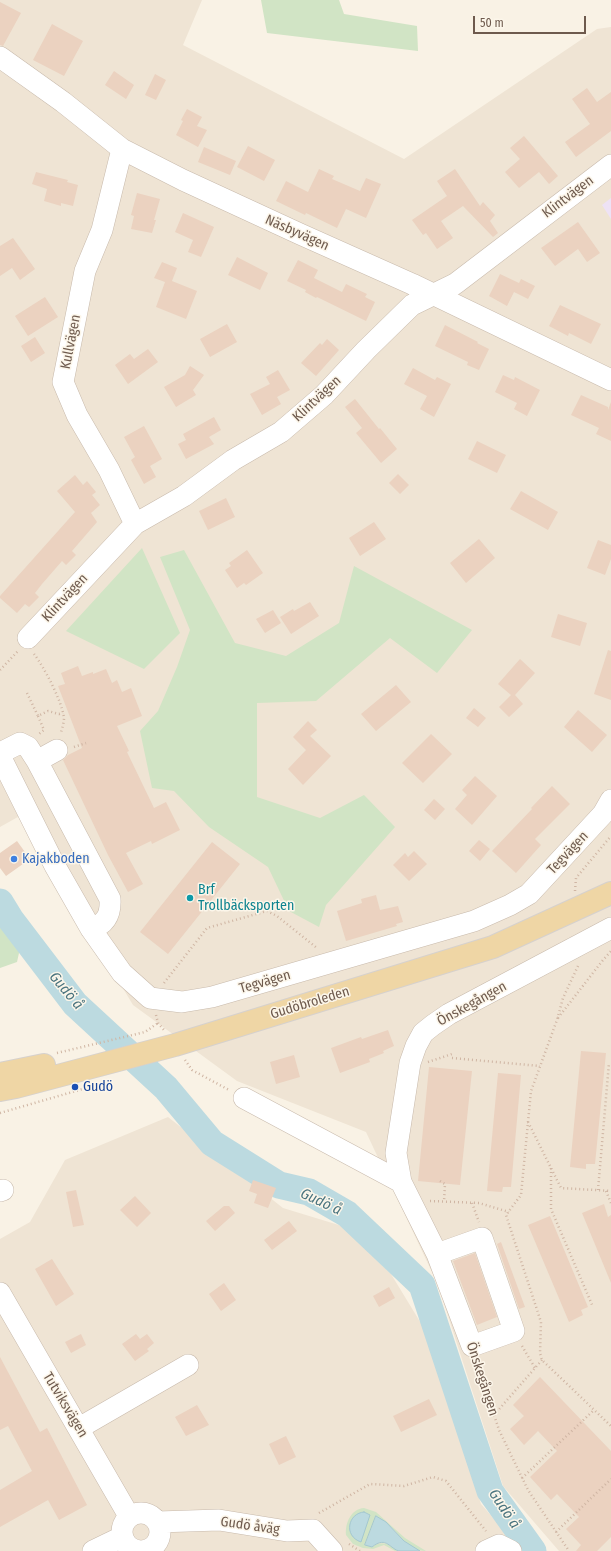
<!DOCTYPE html>
<html>
<head>
<meta charset="utf-8">
<style>
	body { margin:0 }
	#map { position:relative; width:611px; height:1551px; overflow:hidden; background:#f9f2e5; font-family:"Fira Sans Condensed",sans-serif }
	canvas { display:block }
	.scale { position:absolute; left:473px; top:16px; width:113px; height:18px; box-sizing:border-box; border:2px solid #6e5a4d; border-top:0; padding-left:5px; font-size:12px; line-height:14px; white-space:nowrap; color:#6e5a4d; -webkit-text-stroke:3px #fcf6ea; paint-order:stroke }
</style>
</head>
<body>
<div id="map">
<canvas width="611" height="1551"></canvas>
<div class="scale">50 m</div>
</div>
<script>
const c = document.querySelector('canvas').getContext('2d');
c.lineJoin = 'round';
function paint(path, color) { c.fillStyle = color; c.fill(path, 'evenodd'); }
function trace(path, color, width, dash) { c.strokeStyle = color; c.lineWidth = width; c.lineCap = dash ? 'butt' : 'round'; c.setLineDash(dash || []); c.stroke(path); }
function write(font, color, halo, rows, align = 'center') {
  c.font = font + ' "Fira Sans Condensed",sans-serif'; c.lineWidth = 3; c.setLineDash([]); c.textBaseline = 'middle'; c.strokeStyle = halo; c.fillStyle = color; for (const [text, x, y, turn = 0] of rows) {
    c.save(); c.translate(x, y); c.rotate((+turn || 0) * Math.PI / 180); c.textAlign = isNaN(turn) ? turn : align; if (halo) c.strokeText(text, 0, 0); c.fillText(text, 0, 0); c.restore();
  }
}
paint(new Path2D(`
	M0 0H202L183 45 404 159 597 29 611 27V1551H559L503 1486 438 1285 366 1132 237 1081 133 1005 53 872 25 813 0 827Z
	M168 1117 283 1208 342 1226 391 1274 422 1325 481 1504 522 1551H0V1239L30 1222 65 1160Z`), '#efe4d4');
paint(new Path2D(`
	M611 198V219L602 205Z`), '#eee2f5');
paint(new Path2D(`
	M261 0H339L344 14 417 26 418 51 267 33Z
	M142 548 180 633 144 669 66 631Z
	M184 550 235 643 286 656 339 623 354 566 472 630 437 673 390 638 316 701 257 703V797L320 818 364 795 395 827 326 905 319 927 289 911 268 867 209 827 174 791 152 788 140 731 158 711 177 667 190 630 160 557Z
	M0 915 21 944 17 962 0 968Z
	M364 1508 376 1512 405 1538 426 1551C408 1551 399 1533 387 1523 383 1520 379 1518 376 1516L365 1545 372 1547C382 1540 390 1544 398 1551H395L384 1545 373 1549 363 1548 353 1544 346 1535C345 1523 351 1509 364 1508Z`), '#d1e4c5');
const water = new Path2D(`
	M364 1512 370 1515 361 1542C343 1536 348 1513 364 1512Z
	M376 1516 386 1522 404 1541 420 1551C413 1551 407 1551 400 1551 390 1550 387 1535 372 1547L365 1545Z`);
paint(water, '#bcdae0');
trace(water, '#a4c8d0', 1);
trace(new Path2D(`
	M0 902 11 920 75 1004 166 1088 212 1143 279 1185 309 1192 347 1214 422 1285 490 1491 533 1551`), '#bcdae0', 27);
paint(new Path2D(`
	M0 2 21 13 3 46 0 45Z
	M52 24 83 41 64 76 33 60Z
	M114 71 134 85 126 99 105 85Z
	M155 74 166 80 156 100 145 95Z
	M587 88 597 102 611 92V131L576 157 565 142 590 124 572 99Z
	M187 109 202 117 197 126 207 130 198 147 176 135 183 121 181 120Z
	M524 136 558 176 549 184 539 172 519 188 505 172 520 159 510 148Z
	M248 146 275 160 264 181 237 167Z
	M204 147 236 161 230 175 198 162Z
	M319 169 334 176 332 179 360 191 366 178 381 184 366 218 346 209 337 228 306 213 305 215 276 201 286 181 308 192Z
	M455 169 480 206 483 202 495 215 490 221 498 233 493 237 463 206 441 221 453 238 437 249 426 233 423 235 412 220 447 196 437 181Z
	M36 172 68 180 67 182 78 185 73 206 61 203V206L44 201 47 189 32 184Z
	M137 193 160 199 154 220H156L152 233 131 229 134 216 131 215Z
	M183 213 214 227 201 257 188 252 193 240 175 232Z
	M578 222 600 253 587 262 578 249 555 266 541 248Z
	M13 238 35 269 20 280 12 268 0 276V246Z
	M237 257 268 273 260 290 228 275Z
	M298 260 318 270 314 278 342 292 346 284 367 294 365 297 375 302 366 321 317 297 316 298 305 292 306 290 287 281Z
	M162 262 177 268 172 281 197 291 186 319 156 307 165 282 154 278Z
	M500 274 519 283 521 279 535 286 528 299 514 292 507 306 489 296Z
	M45 297 58 317 28 336 15 316Z
	M560 305 601 324 591 344 569 333 568 336 549 326Z
	M227 324 237 342 210 357 200 339Z
	M445 325 478 342 477 343 489 349 479 370 467 365 468 362 435 346Z
	M35 337 45 353 31 362 21 346Z
	M327 339 339 350 316 376 301 363 320 343 322 345Z
	M148 349 158 362 128 384 115 365 130 354 134 359Z
	M190 366 204 375 193 390 196 395 176 407 164 387 185 375Z
	M413 368 435 380 437 377 451 384 434 417 420 409 427 396 404 384Z
	M278 370 290 390 277 397 281 404 262 415 250 394 270 384 266 377Z
	M503 375 514 380 515 377 540 390 527 416 514 409 517 403 495 392Z
	M581 395 608 407V410L611 402V441L596 434 599 428 571 415Z
	M355 399 379 429 380 428 397 449 381 463 356 433 362 428 345 407Z
	M214 417 221 430 209 437 214 444 186 459 178 444 186 440 183 434Z
	M144 426 162 459 150 466 156 477 144 484 131 460 135 457 124 437Z
	M477 441 506 455 497 473 468 459Z
	M398 474 409 485 400 494 389 483Z
	M75 475 83 485 87 481 96 492 92 495 100 505 91 513 97 522 72 551 76 555 66 565 62 561 42 584 35 593 39 597 29 607 25 604 17 613 0 598V596L75 512 57 491Z
	M521 491 558 512 548 530 510 509Z
	M226 498 235 517 208 530 199 511Z
	M374 522 386 539 360 556 349 538Z
	M479 539 495 558 466 583 450 563Z
	M598 540 611 545V559L605 575 587 568Z
	M247 550 263 573 246 585 244 583 237 588 225 570 231 566 229 563Z
	M310 602 319 616 291 634 280 617 293 609 294 611Z
	M273 610 281 623 265 633 256 619Z
	M558 614 587 623 580 646 551 637Z
	M608 650 611 651V700L594 694Z
	M520 659 535 673 515 695 523 704 509 717 499 707 511 695 498 684Z
	M78 666 82 676 93 672V674L106 669 112 683 117 680 122 692 131 688 142 716 117 726 129 751 127 752 154 808 166 802 180 830 152 844 151 841 126 853 143 884 128 892 108 855 63 760 68 755 82 748 58 686 65 684 61 673Z
	M396 685 411 702 376 731 361 714Z
	M474 708 486 718 478 727 466 718Z
	M578 710 607 735 592 752 564 727Z
	M308 721 317 730 310 736 331 756 303 785 288 769 306 750 293 737Z
	M431 734 452 754 423 783 402 763Z
	M475 776 497 796 472 825 455 809 467 795 462 790Z
	M552 786 570 804 535 839 541 845 516 873 492 851 532 809 531 808Z
	M434 799 445 809 435 820 424 810Z
	M479 840 490 849 480 861 469 851Z
	M17 841 30 859 6 876 0 868V853Z
	M212 842 240 864 168 954 140 932Z
	M414 851 427 864 409 881 393 865 405 853 408 857Z
	M376 895 380 910 398 906 403 922 396 924 397 926 346 941 337 911 362 903 361 899Z
	M388 1030 394 1046 383 1051 384 1053 369 1059 370 1062 340 1073 331 1048 361 1037 362 1039Z
	M581 1051 606 1053 595 1164H586V1169L570 1167Z
	M294 1055 300 1077 276 1084 270 1062Z
	M429 1067 472 1071 460 1185 418 1181Z
	M498 1073 521 1075 511 1187H503L502 1192 487 1191Z
	M253 1180 276 1188 268 1208 254 1203 257 1194 249 1191Z
	M76 1190 84 1225 73 1227 66 1192Z
	M135 1196 151 1213 137 1227 120 1210Z
	M604 1204 608 1217 611 1215V1283L582 1213Z
	M224 1206H229L235 1213 215 1231 206 1221Z
	M550 1216 588 1307 581 1310 583 1315 569 1322 528 1225Z
	M289 1221 297 1231 272 1250 264 1240Z
	M501 1242 525 1307 519 1309 497 1244Z
	M475 1253 497 1317 477 1325 453 1261Z
	M52 1259 74 1294 56 1306 35 1269Z
	M224 1283 236 1300 221 1311 209 1294Z
	M389 1287 395 1298 379 1307 373 1296Z
	M81 1334 86 1345 71 1353 65 1342Z
	M136 1334 140 1339 147 1334 154 1343 147 1349 149 1351 135 1361 122 1344Z
	M0 1357 40 1432 47 1428 87 1505 59 1520 48 1500 0 1527V1490L32 1471 8 1426 0 1430Z
	M540 1377 611 1451V1537L597 1551H576L581 1545 566 1529 579 1517 557 1494 551 1500 530 1477 557 1451 538 1431 524 1445 510 1429 524 1416 513 1405Z
	M429 1399 437 1415 401 1432 393 1416Z
	M197 1405 209 1425 186 1436 175 1417Z
	M286 1436 296 1457 279 1465 269 1444Z`), '#ebd2c0');
const minor = new Path2D(`
	M0 57 63 102 122 149 183 180 300 234 412 284 611 380
	M122 149 102 230 85 271 63 382 77 415 109 470 135 524
	M28 638 135 524 184 496 233 460 281 432 324 395 366 350 412 305 455 284 611 165
	M0 753 20 743 28 747 37 761 110 899C111 915 106 924 91 929
	M0 756 55 866 91 929 122 973 150 998 182 1002 212 997 474 921 510 905 529 894 603 814 611 800
	M37 761 57 750
	M244 1098 401 1182
	M0 1191 3 1190
	M437 1254 482 1238 514 1331 472 1346 437 1254 401 1182 396 1153 410 1063 416 1046 423 1033 433 1025 449 1014 611 928
	M0 1293 129 1516
	M79 1428 188 1365
	M122 1532a19 19 0 1 1 38 0a19 19 0 1 1-38 0Z
	M158 1522 219 1520 287 1531 313 1530 332 1551
	M93 1551 122 1537
	M486 1551 499 1545 511 1551`);
const major = new Path2D(`
	M0 1074 44 1065
	M0 1090 16 1087 175 1045 493 947 611 893`);
trace(minor, '#c8baac', 22);
trace(major, '#d6d1cd', 24);
trace(new Path2D(`
	M34 654C44 667 62 701 64 718 64 723 62 728 61 733
	M0 670 18 651
	M27 693 38 716 48 711 59 714 63 713
	M38 716 44 730 39 734
	M74 747 86 743
	M575 891 576 878 611 836
	M578 966 563 998 557 1020 531 1091 521 1195 506 1215 541 1322 540 1353 542 1360 611 1426
	M164 983 207 928 267 911 277 916 317 948
	M156 1015 158 1023 164 1030
	M558 1018 603 960 611 951
	M57 1053 145 1032 158 1023
	M452 1058 540 1066
	M185 1060 192 1070 229 1090
	M428 1062 452 1054
	M0 1113 93 1086
	M528 1122 561 1188 611 1191
	M551 1168V1209L593 1307
	M440 1181 445 1184 444 1202
	M598 1190 609 1063
	M606 1191 611 1203
	M430 1201 479 1203 509 1212
	M472 1203 479 1222
	M522 1346 535 1368
	M477 1362 499 1430 528 1490 569 1551
	M494 1415 542 1360
	M522 1478 594 1410
	M319 1513 370 1484 404 1486 433 1477 446 1481 486 1531
	M556 1532 611 1479
	M349 1544 360 1551`), '#cfb5a3', 2.5, [1, 3]);
trace(minor, '#fff', 21);
trace(major, '#efd6a5', 22);
for (const [x, y, r, color] of [
	[14,859,4,"#3f7fe0"],
	[190,898,4,"#0f9aa8"],
	[75,1087,4,"#1a4fb4"]
]) { const dot = new Path2D(); dot.arc(x, y, r, 0, 2 * Math.PI); c.fillStyle = color; c.fill(dot); trace(dot, '#fcf6ea', 1.5); }
write('14px', '#6e5a4d', '#fcf6ea', [
	["Klintvägen",568,197,-37],
	["Näsbyvägen",297,233,24],
	["Kullvägen",71,342,-79],
	["Klintvägen",317,399,-43],
	["Klintvägen",65,598,-47],
	["Tegvägen",568,853,-47],
	["Tegvägen",265,982,-16],
	["Gudöbroleden",310,1003,-17],
	["Önskegången",472,1004,-29],
	["Önskegången",482,1379,72],
	["Tutviksvägen",65,1405,59],
	["Gudö åväg",250,1526,8]
]);
write('14px', '#366cbe', '#fcf6ea', [
	["Kajakboden",22,859]
], 'left');
write('14px', '#0d838f', '#fcf6ea', [
	["Brf",198,890],
	["Trollbäcksporten",198,906]
], 'left');
write('14px', '#164399', '#fcf6ea', [
	["Gudö",83,1087]
], 'left');
write('italic 15px', '#4a747f', '#fcf6ea', [
	["Gudö å",66,991,50],
	["Gudö å",321,1202,25],
	["Gudö å",504,1509,56]
]);
</script>
</body>
</html>
